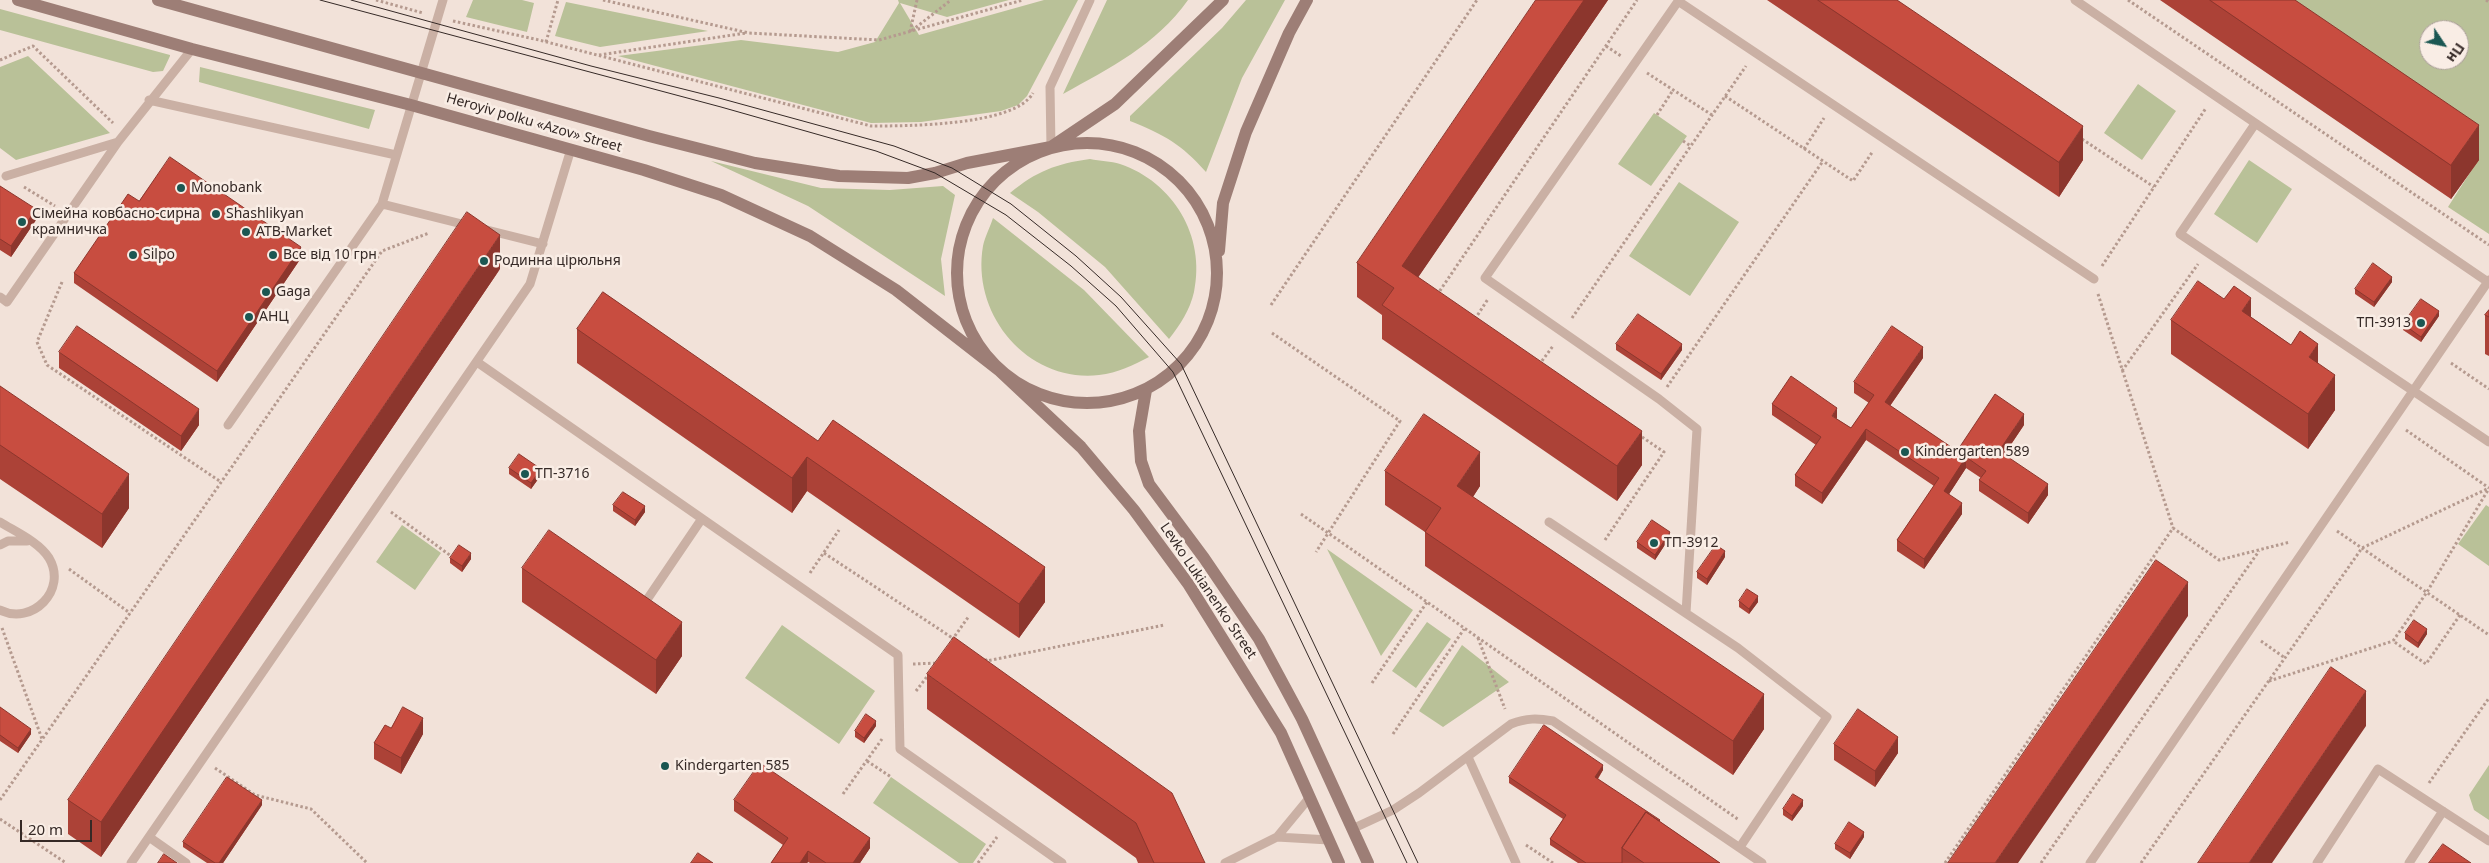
<!DOCTYPE html>
<html>
<head>
<meta charset="utf-8">
<style>
	body { margin:0 }
	#map { position:relative; width:2489px; height:863px; overflow:hidden; background:#f2e2d9; font-family:"Noto Sans",sans-serif }
	canvas { display:block }
	.north { position:absolute; left:2419px; top:20px; width:50px; height:50px; box-sizing:border-box; background:#f9ede5; border:1px solid #ab9f99; border-radius:50%; rotate:124deg; font-size:14px; font-weight:700; line-height:20px; text-align:center; color:#352926 }
	.north::after { content:''; display:block; margin:auto; width:18px; height:22px; background:#1b5752; clip-path:polygon(50% 0,100% 100%,50% 72%,0 100%) }
	.scale { position:absolute; left:20px; top:820px; width:72px; height:22px; box-sizing:border-box; border:2px solid #352926; border-top:0; padding-left:6px; font-size:15px; line-height:18px; white-space:nowrap; color:#352926; -webkit-text-stroke:4px #f9ede5; paint-order:stroke }
</style>
</head>
<body>
<div id="map">
<canvas width="2489" height="863"></canvas>
<div class="north">Пн</div>
<div class="scale">20 m</div>
</div>
<script>
const c = document.querySelector('canvas').getContext('2d');
c.lineJoin = 'round';
function paint(path, color) { c.fillStyle = color; c.fill(path, 'evenodd'); }
function trace(path, color, width, dash) { c.strokeStyle = color; c.lineWidth = width; c.lineCap = dash ? 'butt' : 'round'; c.setLineDash(dash || []); c.stroke(path); }
function write(font, color, halo, rows, align = 'center') {
  c.font = font + ' "Noto Sans",sans-serif'; c.lineWidth = 5; c.setLineDash([]); c.textBaseline = 'middle'; c.strokeStyle = halo; c.fillStyle = color; for (const [text, x, y, turn = 0] of rows) {
    c.save(); c.translate(x, y); c.rotate((+turn || 0) * Math.PI / 180); c.textAlign = isNaN(turn) ? turn : align; if (halo) c.strokeText(text, 0, 0); c.fillText(text, 0, 0); c.restore();
  }
}
paint(new Path2D(`
	M473 0H522L534 3 527 32 466 17Z
	M898 0H1009L947 17 900 3 919 35 1044 0H1078L1027 96 1018 105 1001 111 921 122 871 123 618 56 741 40 838 52 875 42 899 3Z
	M1107 0H1188C1156 45 1110 68 1063 94Z
	M1246 0H1285L1242 78 1206 172C1181 144 1165 135 1130 121V116L1222 28Z
	M2245 0H2489V234L2448 207 2478 160ZM2429 30H2459V60H2429Z
	M566 2 708 31 600 47 555 36Z
	M0 9 170 55V56L163 71 153 72 0 30Z
	M28 56 110 133 16 160 0 148V67Z
	M200 67 375 110 369 129 199 82Z
	M2138 84 2176 111 2142 160 2104 133Z
	M1654 113 1687 136 1651 186 1618 164Z
	M1090 159C1100 161 1111 161 1120 164 1173 182 1206 236 1194 292 1190 310 1180 325 1169 339L1105 267 1038 212 1010 193C1037 171 1055 164 1090 159Z
	M2249 160 2292 189 2257 243 2214 214Z
	M711 161 821 188 890 190 943 186 955 195 941 259 945 296 808 206Z
	M1679 182 1739 222 1690 296 1629 256Z
	M993 218 1084 290 1149 357C1133 365 1118 373 1099 375 1028 383 971 315 983 246 985 237 990 227 993 218Z
	M2486 505 2489 507V566L2458 544Z
	M402 525 441 553 415 590 376 562Z
	M1327 549 1413 610 1381 656Z
	M1427 622 1451 639 1416 688 1392 671Z
	M782 625 875 691 839 744 745 678Z
	M1462 645 1509 682 1443 727 1419 711Z
	M2489 765V820L2474 810 2469 795Z
	M891 777 986 844 973 863H959L873 803Z`), '#b9c198');
trace(new Path2D(`
	M376 0 423 13
	M603 0 749 33 879 40 1023 0
	M917 0 910 32 951 0
	M2128 0 2489 245
	M2486 0 2489 2
	M453 21 539 40 871 126C906 126 1015 126 1033 93
	M546 42 558 0
	M1606 46 1621 56
	M599 55 746 33
	M0 60 33 46 113 123
	M1647 73 1712 115
	M1725 96 1853 181 1873 151
	M1657 115 1673 90
	M2082 139 2154 187
	M1683 141 1691 146
	M1804 149 1824 118
	M24 187 55 206
	M2102 266 2206 108
	M62 282 37 342 47 365 221 482
	M2098 294 2173 528
	M1437 295 1637 0
	M1271 305 1477 0
	M1572 318 1746 66
	M1475 319 1488 299
	M1272 333 1400 421 1316 552
	M2451 363 2489 389
	M1539 365 1553 346
	M2122 371 2198 264
	M1667 387 1823 161
	M2406 430 2489 488
	M391 512 451 556
	M1301 514 1739 820
	M2337 531 2489 635
	M1605 540 1664 452 1639 435
	M824 553 954 639
	M69 569 130 613
	M810 573 839 530
	M2460 615 2426 664 2393 641 2427 592 2488 490
	M2 628 42 739
	M1478 638 1505 709
	M952 640 969 616
	M2261 641 2285 658
	M985 659 987 661 1164 625
	M913 664 939 663
	M2269 681 2393 641
	M1372 683 1427 602
	M916 691 929 674
	M1393 734 1464 629
	M867 761 891 777
	M215 768 255 795 311 809 367 863
	M2429 783 2489 698
	M843 794 882 739
	M0 800 382 251 429 233
	M0 819 66 863
	M1526 845 1553 863
	M978 863 997 837
	M1945 863 2173 528 2219 560 2290 542
	M2041 863 2259 551
	M2141 863 2362 548 2489 488`), '#b59a8f', 3, [2.5, 2.5]);
trace(new Path2D(`
	M1679 0 1485 278 1659 399 1697 429 1686 613
	M2075 0 2488 282
	M1678 1 2094 279
	M149 100 396 155
	M2255 124 2180 234 2489 442
	M1051 147 1050 87 1090 0
	M6 176 118 142
	M382 204 470 226
	M487 230 543 244
	M0 297 7 302 118 142 192 49
	M477 362 898 655 900 749 1062 863
	M228 425 382 204 443 0
	M0 522C16 532 39 542 49 558 68 590 32 626 0 610
	M1549 522 1738 648 1827 717 1740 847
	M0 545 8 541H27
	M642 607 701 520
	M1468 757 1516 863
	M1352 829 1393 810 1419 793 1511 724C1527 718 1537 718 1553 721L1762 863
	M149 837 186 863
	M1277 837 1329 840
	M131 863 530 284 571 149
	M1225 863 1277 837 1310 797
	M2090 863 2489 280
	M2317 863 2378 769 2489 841
	M2409 863 2443 811`), '#cab0a4', 9);
trace(new Path2D(`
	M18 0 192 49 411 105 644 170 721 195 810 236 896 290 1000 371 1081 447 1134 510 1189 585 1281 733 1339 863
	M158 0 649 136 755 163 839 176 908 178 935 173 967 163 1051 147 1115 104 1223 0
	M957 273a130 130 0 1 1 260 0a130 130 0 1 1-260 0Z
	M1219 251 1223 203 1246 132 1289 33 1307 0
	M1146 390 1139 431 1141 461 1149 484 1204 558 1259 639 1302 719 1368 863`), '#9d7e76', 12);
trace(new Path2D(`
	M320 0 721 107 876 151 935 173 1006 215 1071 266 1116 306 1173 372 1407 863
	M351 0 591 66 719 98 894 146 952 168 1011 204 1076 256 1121 297 1181 364 1418 863`), '#352926', 1);
paint(new Path2D(`
	M1536 0H1608L1418 277 1642 465 1617 501 1382 339V315L1357 297V263Z
	M1767 0H1897L2083 160 2059 197Z
	M2160 0H2295L2479 160 2451 199Z
	M0 186 36 220 11 257 0 250Z
	M301 258 217 382 74 283V273Z
	M500 269 101 857 68 834V800Z
	M2392 282 2374 307 2355 294V289Z
	M603 292 1045 602 1019 638 807 491 792 513 577 363V329Z
	M2489 310V356L2485 354V315Z
	M2439 316 2421 342 2403 330V324Z
	M2251 317 2318 364 2335 410 2308 449 2171 354V320Z
	M1616 344 1682 350 1661 380 1616 350Z
	M59 352 199 425 181 451 59 368Z
	M1923 358 1890 406 1957 451 2024 425 2004 455 2048 495 2028 524 1979 491V480L1981 478 1966 468 1949 494 1962 514 1924 569 1897 551V540L1934 486 1866 440 1822 504 1795 486V475L1816 445 1772 415V404L1837 419 1851 428 1869 403 1854 393V382Z
	M0 386 129 508 102 548 0 479Z
	M509 468 541 475 531 489 509 474Z
	M1385 471 1480 486 1473 497 1764 729 1733 775 1425 566V532L1385 505Z
	M613 505 645 512 635 526 613 511Z
	M1670 537 1655 560 1637 548V542Z
	M1725 557 1707 585 1697 578V572Z
	M450 558 471 559 462 572 450 563Z
	M522 568 682 656 656 694 522 602Z
	M1739 601 1758 602 1749 614 1739 607Z
	M2405 633 2427 634 2418 648 2405 639Z
	M927 674 1205 863H1138L1136 858 927 709Z
	M0 707 31 734 18 753 0 741Z
	M876 726 864 743 855 737V731Z
	M391 728 423 734 401 774 374 759V743Z
	M1834 744 1898 753 1875 787 1834 760Z
	M1603 770 1598 779 1720 863H1578L1550 845V839L1563 819 1509 783V777Z
	M734 800 870 848 860 863H810L808 862 807 863H771L783 845 734 811Z
	M262 805 223 863H207L183 847V842Z
	M1803 806 1792 821 1783 815V809Z
	M1864 837 1850 859 1835 849V844Z`), '#ac4237');
paint(new Path2D(`
	M1584 0H1608L1402 301V266Z
	M2479 125V160L2451 199V165Z
	M2083 126V160L2059 197V162Z
	M36 209V220L11 257V246Z
	M500 235V269L101 857V822Z
	M301 247V258L217 382V371Z
	M2392 277V282L2374 307V302Z
	M2251 298V332L2242 311Z
	M2439 311V316L2421 342V337Z
	M1682 344V350L1661 380V374Z
	M2318 344V378L2309 357Z
	M1923 347V358L1885 413V402Z
	M2335 375V410L2308 449V414Z
	M1837 408V419L1832 416Z
	M199 409V425L181 451V436Z
	M2024 414V425L1999 462V451Z
	M1866 429V440L1822 504V493Z
	M1642 431V465L1617 501V466Z
	M1480 452V486L1457 521V486Z
	M807 457V491L792 513V478Z
	M1966 457V468L1944 502V491Z
	M541 469V475L531 489V483Z
	M129 474V508L102 548V514Z
	M2048 484V495L2028 524V513Z
	M1962 503V514L1924 569V559Z
	M645 506V512L635 526V520Z
	M1670 532V537L1655 560V555Z
	M1725 551V557L1707 585V579Z
	M471 553V559L462 572V566Z
	M1045 567V602L1019 638V604Z
	M2188 582V616L2018 863H1995Z
	M1758 596V602L1749 614V609Z
	M682 622V656L656 694V660Z
	M2427 629V634L2418 648V643Z
	M2366 691V726L2272 863H2249Z
	M1764 694V729L1733 775V741Z
	M423 718V734L401 774V758Z
	M876 721V726L864 743V738Z
	M31 729V734L18 753V748Z
	M1898 737V753L1875 787V771Z
	M1603 765V770L1595 782V777Z
	M262 800V805L223 863H219Z
	M1803 800V806L1792 821V816Z
	M1864 832V837L1850 859V853Z
	M870 838V848L860 863H853Z
	M808 851V862L807 863H800Z`), '#8c362d');
const building = new Path2D(`
	M1536 0H1584L1402 266 1642 431 1617 466 1382 305 1394 288 1357 263Z
	M1818 0H1897L2083 126 2059 162Z
	M2210 0H2295L2479 125 2451 165Z
	M170 157 301 247 217 371 74 273 128 194 139 201Z
	M0 186 36 209 11 246 0 239Z
	M467 212 500 235 101 822 68 800Z
	M2373 263 2392 277 2374 302 2355 289Z
	M2198 281 2224 299 2234 286 2251 298 2242 311 2291 345 2300 331 2318 344 2309 357 2335 375 2308 414 2171 320Z
	M603 292 818 441 833 420 1045 567 1019 604 807 457 792 478 577 329Z
	M2421 299 2439 311 2421 337 2403 324Z
	M2489 310V317L2485 315Z
	M1638 314 1682 344 1661 374 1616 344Z
	M77 326 199 409 181 436 59 352Z
	M1892 326 1923 347 1885 402 1957 451 1995 394 2024 414 1999 451 2048 484 2028 513 1979 480 1986 471 1966 457 1944 491 1962 503 1924 559 1897 540 1939 478 1866 429 1822 493 1795 475 1821 437 1772 404 1791 376 1837 408 1832 416 1851 428 1874 395 1854 382Z
	M0 386 129 474 102 514 0 445Z
	M1424 414 1480 452 1457 486 1764 694 1733 741 1425 532 1441 508 1385 471Z
	M519 454 541 469 531 483 509 468Z
	M623 492 645 506 635 520 613 505Z
	M1652 520 1670 532 1655 555 1637 542Z
	M549 530 682 622 656 660 522 568Z
	M459 545 471 553 462 566 450 558Z
	M1716 545 1725 551 1707 579 1697 572Z
	M2156 560 2188 582 1995 863H1948Z
	M1747 589 1758 596 1749 609 1739 601Z
	M2414 620 2427 629 2418 643 2405 633Z
	M954 637 1172 793 1205 863H1154L1136 823 927 674Z
	M2331 667 2366 691 2249 863H2198Z
	M0 707 31 729 18 748 0 735Z
	M403 707 423 718 401 758 374 743 385 725 391 728Z
	M1858 709 1898 737 1875 771 1834 744Z
	M866 714 876 721 864 738 855 731Z
	M1544 725 1603 765 1595 777 1660 820 1659 821 1646 812 1622 848V863H1586L1550 839 1566 815 1509 777Z
	M760 763 870 838 853 863H826L808 851 800 863H771L788 838 734 800Z
	M227 777 262 800 219 863H215L183 842Z
	M1793 794 1803 800 1792 816 1783 809Z
	M1646 812 1720 863H1644L1622 848Z
	M1849 822 1864 832 1850 853 1835 844Z
	M2443 844 2471 863H2429Z
	M698 853 713 863H691Z
	M164 854 177 863H158Z`);
paint(building, '#c84d40');
trace(building, '#8c362d', 1);
for (const [x, y, r, color] of [
	[181,188,5,"#1b5752"],
	[216,214,5,"#1b5752"],
	[22,222,5,"#1b5752"],
	[246,232,5,"#1b5752"],
	[133,255,5,"#1b5752"],
	[273,255,5,"#1b5752"],
	[484,261,5,"#1b5752"],
	[266,292,5,"#1b5752"],
	[249,317,5,"#1b5752"],
	[2421,323,5,"#1b5752"],
	[1905,452,5,"#1b5752"],
	[525,474,5,"#1b5752"],
	[1654,543,5,"#1b5752"],
	[665,766,5,"#1b5752"]
]) { const dot = new Path2D(); dot.arc(x, y, r, 0, 2 * Math.PI); c.fillStyle = color; c.fill(dot); trace(dot, '#f9ede5', 2); }
write('14px', '#352926', '#f9ede5', [
	["Heroyiv polku «Azov» Street",534,123,16],
	["Levko Lukianenko Street",1208,591,56]
]);
write('14px', '#352926', '#f9ede5', [
	["Monobank",191,188],
	["Сімейна ковбасно-сирна",32,214],
	["крамничка",32,230],
	["Shashlikyan",226,214],
	["ATB-Market",256,232],
	["Silpo",143,255],
	["Все від 10 грн",283,255],
	["Родинна цірюльня",494,261],
	["Gaga",276,292],
	["АНЦ",259,317],
	["ТП-3913",2411,323,"right"],
	["Kindergarten 589",1915,452],
	["ТП-3716",535,474],
	["ТП-3912",1664,543],
	["Kindergarten 585",675,766]
], 'left');
</script>
</body>
</html>
